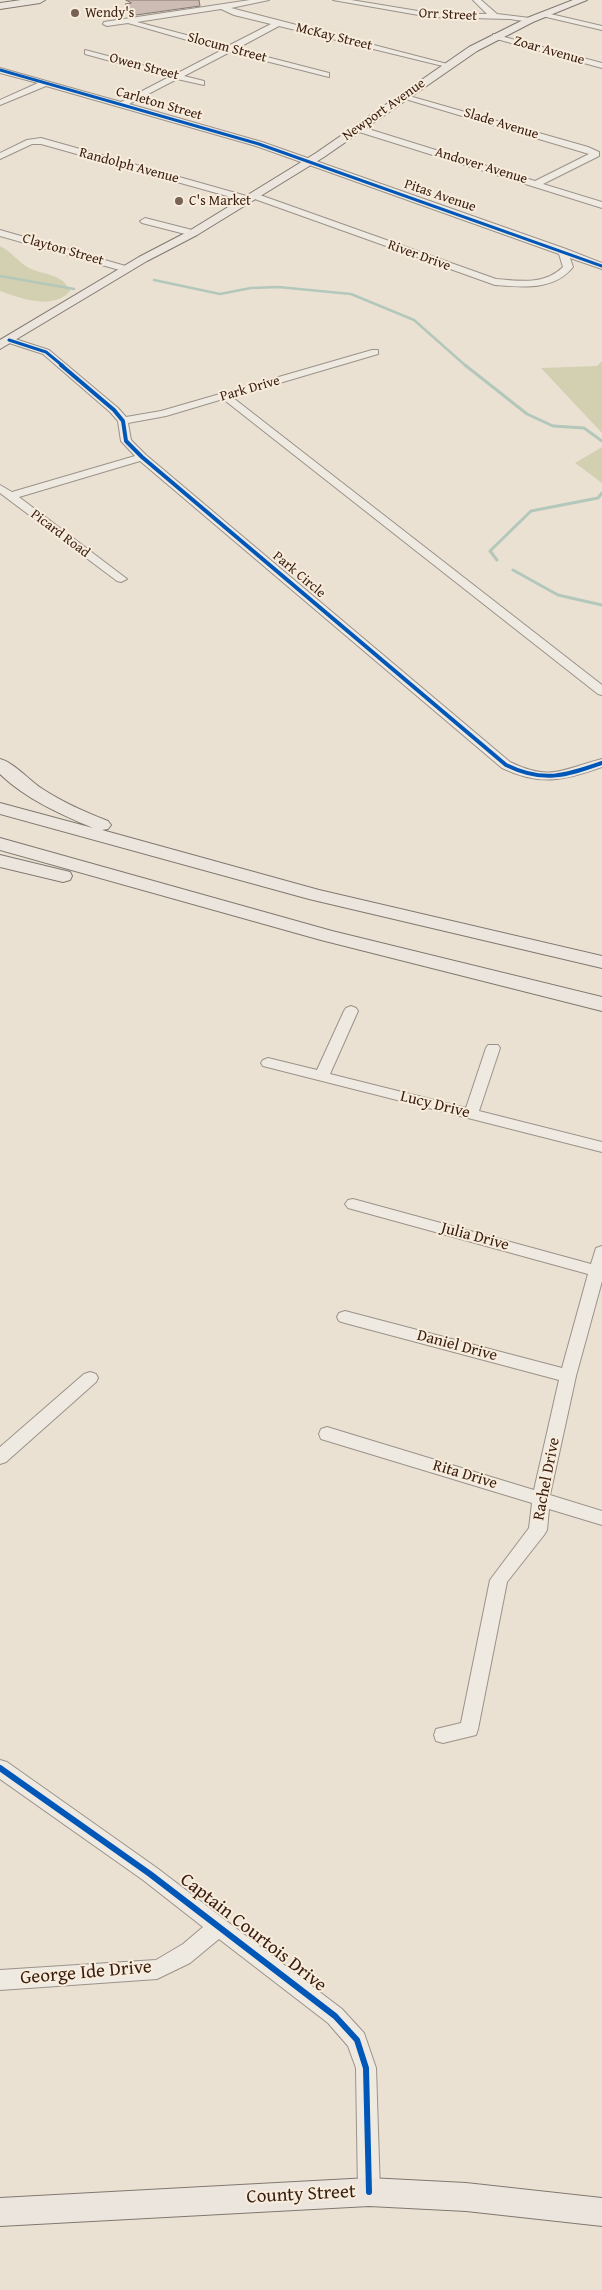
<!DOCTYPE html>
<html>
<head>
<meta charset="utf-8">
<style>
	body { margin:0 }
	canvas { display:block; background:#eae1d3 }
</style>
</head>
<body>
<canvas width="602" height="2290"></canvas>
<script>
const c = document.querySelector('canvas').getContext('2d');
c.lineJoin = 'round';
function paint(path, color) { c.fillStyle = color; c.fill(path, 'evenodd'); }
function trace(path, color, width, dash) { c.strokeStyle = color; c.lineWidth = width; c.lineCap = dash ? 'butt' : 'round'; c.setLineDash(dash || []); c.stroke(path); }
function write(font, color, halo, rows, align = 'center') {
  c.font = font + ' "Gentium Book Plus",serif'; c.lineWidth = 4; c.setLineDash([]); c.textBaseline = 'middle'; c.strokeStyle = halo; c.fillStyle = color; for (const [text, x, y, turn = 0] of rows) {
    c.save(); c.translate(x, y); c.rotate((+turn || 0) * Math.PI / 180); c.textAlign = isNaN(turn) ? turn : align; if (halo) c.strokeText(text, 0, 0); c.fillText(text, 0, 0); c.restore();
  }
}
paint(new Path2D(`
	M0 246C11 251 18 262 29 268 43 275 64 274 70 291 53 311 20 298 0 291Z
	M602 361V433L541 368 597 366Z
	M602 447V483L575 463Z`), '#d2d0b0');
trace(new Path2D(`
	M0 276 74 289
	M154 280 220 294 251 288 278 287 351 294 414 320 466 366`), '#b3c8bb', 2.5);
trace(new Path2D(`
	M465 365 527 414 553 426 584 428 602 441
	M497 560 490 551 531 511 598 498 602 493
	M513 570 558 595 602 605`), '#b3c8bb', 3);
const building = new Path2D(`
	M126 0H199L200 6 136 15 125 4 131 3Z`);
paint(building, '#cdbcb3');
trace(building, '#81786f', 1);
const minor = new Path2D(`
	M250 0H269L231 8 451 65 447 67 279 26 236 49 329 73V77L230 52 184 76 204 81V85L177 79 129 104 262 142 566 249 602 263V269L570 258 573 267C554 291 522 287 495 285L252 198 251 201H245L41 144H32L0 159V153L27 140 41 138 250 197 251 194H257L496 279C520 281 545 285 563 267L559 254 256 146 46 86 0 105V100L38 83 0 73V68L121 102 169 77 85 54V50L176 74 222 50 128 23 107 26 103 24 104 22ZM221 9 234 15 271 24 228 46 137 22Z
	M333 0H351L430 13 487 14 473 0H481L497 14 530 18 534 20 530 22 510 19 430 17Z
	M542 12 602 26V30L542 16Z
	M493 34 602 63V68L493 38Z
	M402 94 588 147 599 152V156L543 184 602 202V208L356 131V127H362L535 181 589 154 402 98Z
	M145 218 196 231 198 233 193 236 142 223 140 221Z
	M0 230 129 267 131 269 123 271 0 236Z
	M9 337 49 350 118 408 126 417 161 411 372 350H378V354L232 397 602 685V695L598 694 223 399 166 416 128 423 131 440 146 455 510 762C551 782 563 769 602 759V767C563 781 540 786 502 768L140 461 19 497 127 579 121 582 117 581 0 493V485L12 492 135 456 121 441 118 421 110 412 43 354 6 342 4 340Z
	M351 1006 356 1008 358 1011 330 1074 466 1108 486 1048 488 1045H498L500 1048 479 1111 602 1142V1152L263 1066 261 1063 263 1060 268 1058 317 1070 344 1011 346 1008Z
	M353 1199 591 1264 596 1248 602 1246V1281L576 1376 550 1495 602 1511V1525L549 1509 547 1530 544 1535 507 1582 478 1729 476 1735 443 1743 436 1741 434 1735 436 1729 461 1723 490 1580 529 1528 532 1503 321 1439 319 1434 321 1429 327 1427 534 1490 559 1380 345 1323 339 1321 337 1317 339 1313 345 1311 562 1368 588 1274 348 1208 345 1204 348 1200Z
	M90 1372 96 1374 98 1378 96 1382 6 1462 0 1464V1447L84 1374Z
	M0 1760 7 1762 157 1868 342 2009 364 2033 376 2068 380 2192 377 2200 369 2203 361 2200 358 2192 356 2068 348 2046 328 2023 219 1939 190 1963 157 1979 0 1990V1970L156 1960 183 1944 203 1927 143 1880 0 1779Z`);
const major = new Path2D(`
	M21 0H45L40 3 0 9V3Z
	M573 0H587L533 22 477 51 324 157 197 235 147 261 0 349V340L139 257 189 231 316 153 469 47 527 18Z
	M369 2178 466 2183 602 2198V2226L466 2211 369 2206 0 2226V2198Z`);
const highway = new Path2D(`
	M0 759C13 762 29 780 41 788 62 802 85 812 108 821L111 825 108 829 102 830 319 890 602 956V968L309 899 0 814V803L93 828C60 814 26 799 0 774Z
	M0 838 332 931 602 997V1011L321 940 0 850Z
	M0 855 70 872 72 876 70 880 63 882 0 867Z`);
trace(minor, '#9b9289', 2);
trace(major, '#81786f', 2);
trace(highway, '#81786f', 2);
paint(minor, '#eeeae2');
paint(major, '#ebe5dd');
paint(highway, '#ebe5dd');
trace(new Path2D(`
	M0 70 259 144 602 266
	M9 340 46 352 63 366`), '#0057b8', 3);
trace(new Path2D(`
	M61 365 114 410 123 421 126 441 142 457 506 765C543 783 565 776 602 763`), '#0057b8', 4);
trace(new Path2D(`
	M0 1768 150 1874 335 2016 357 2040 366 2068 369 2192`), '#0057b8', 6);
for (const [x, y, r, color] of [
	[75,13,5,"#776254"],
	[179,201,5,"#776254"]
]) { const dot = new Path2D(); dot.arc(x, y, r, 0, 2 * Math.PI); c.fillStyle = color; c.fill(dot); trace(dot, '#f8eddc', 2); }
write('14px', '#391d0f', '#f8eddc', [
	["Wendy's",85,13],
	["C's Market",189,201]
], 'left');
write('14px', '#391d0f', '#f8eddc', [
	["Orr Street",448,15,3],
	["McKay Street",334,37,14],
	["Slocum Street",227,48,15],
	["Zoar Avenue",549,51,16],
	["Owen Street",144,67,15],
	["Carleton Street",159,104,16],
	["Newport Avenue",384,110,-35],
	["Slade Avenue",501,124,17],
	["Randolph Avenue",129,166,15],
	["Andover Avenue",481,166,17],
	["Pitas Avenue",440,196,19],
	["Clayton Street",63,250,16],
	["River Drive",419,256,20],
	["Park Drive",250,389,-16],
	["Picard Road",60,534,37],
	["Park Circle",299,575,40]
]);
write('16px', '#391d0f', '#f8eddc', [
	["Lucy Drive",435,1105,14],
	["Julia Drive",475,1237,15],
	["Daniel Drive",457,1346,15],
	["Rita Drive",465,1475,17],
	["Rachel Drive",547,1479,-79]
]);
write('19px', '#391d0f', '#f8eddc', [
	["Captain Courtois Drive",253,1933,38],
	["George Ide Drive",86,1973,-5],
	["County Street",301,2195,-3]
]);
</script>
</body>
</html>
